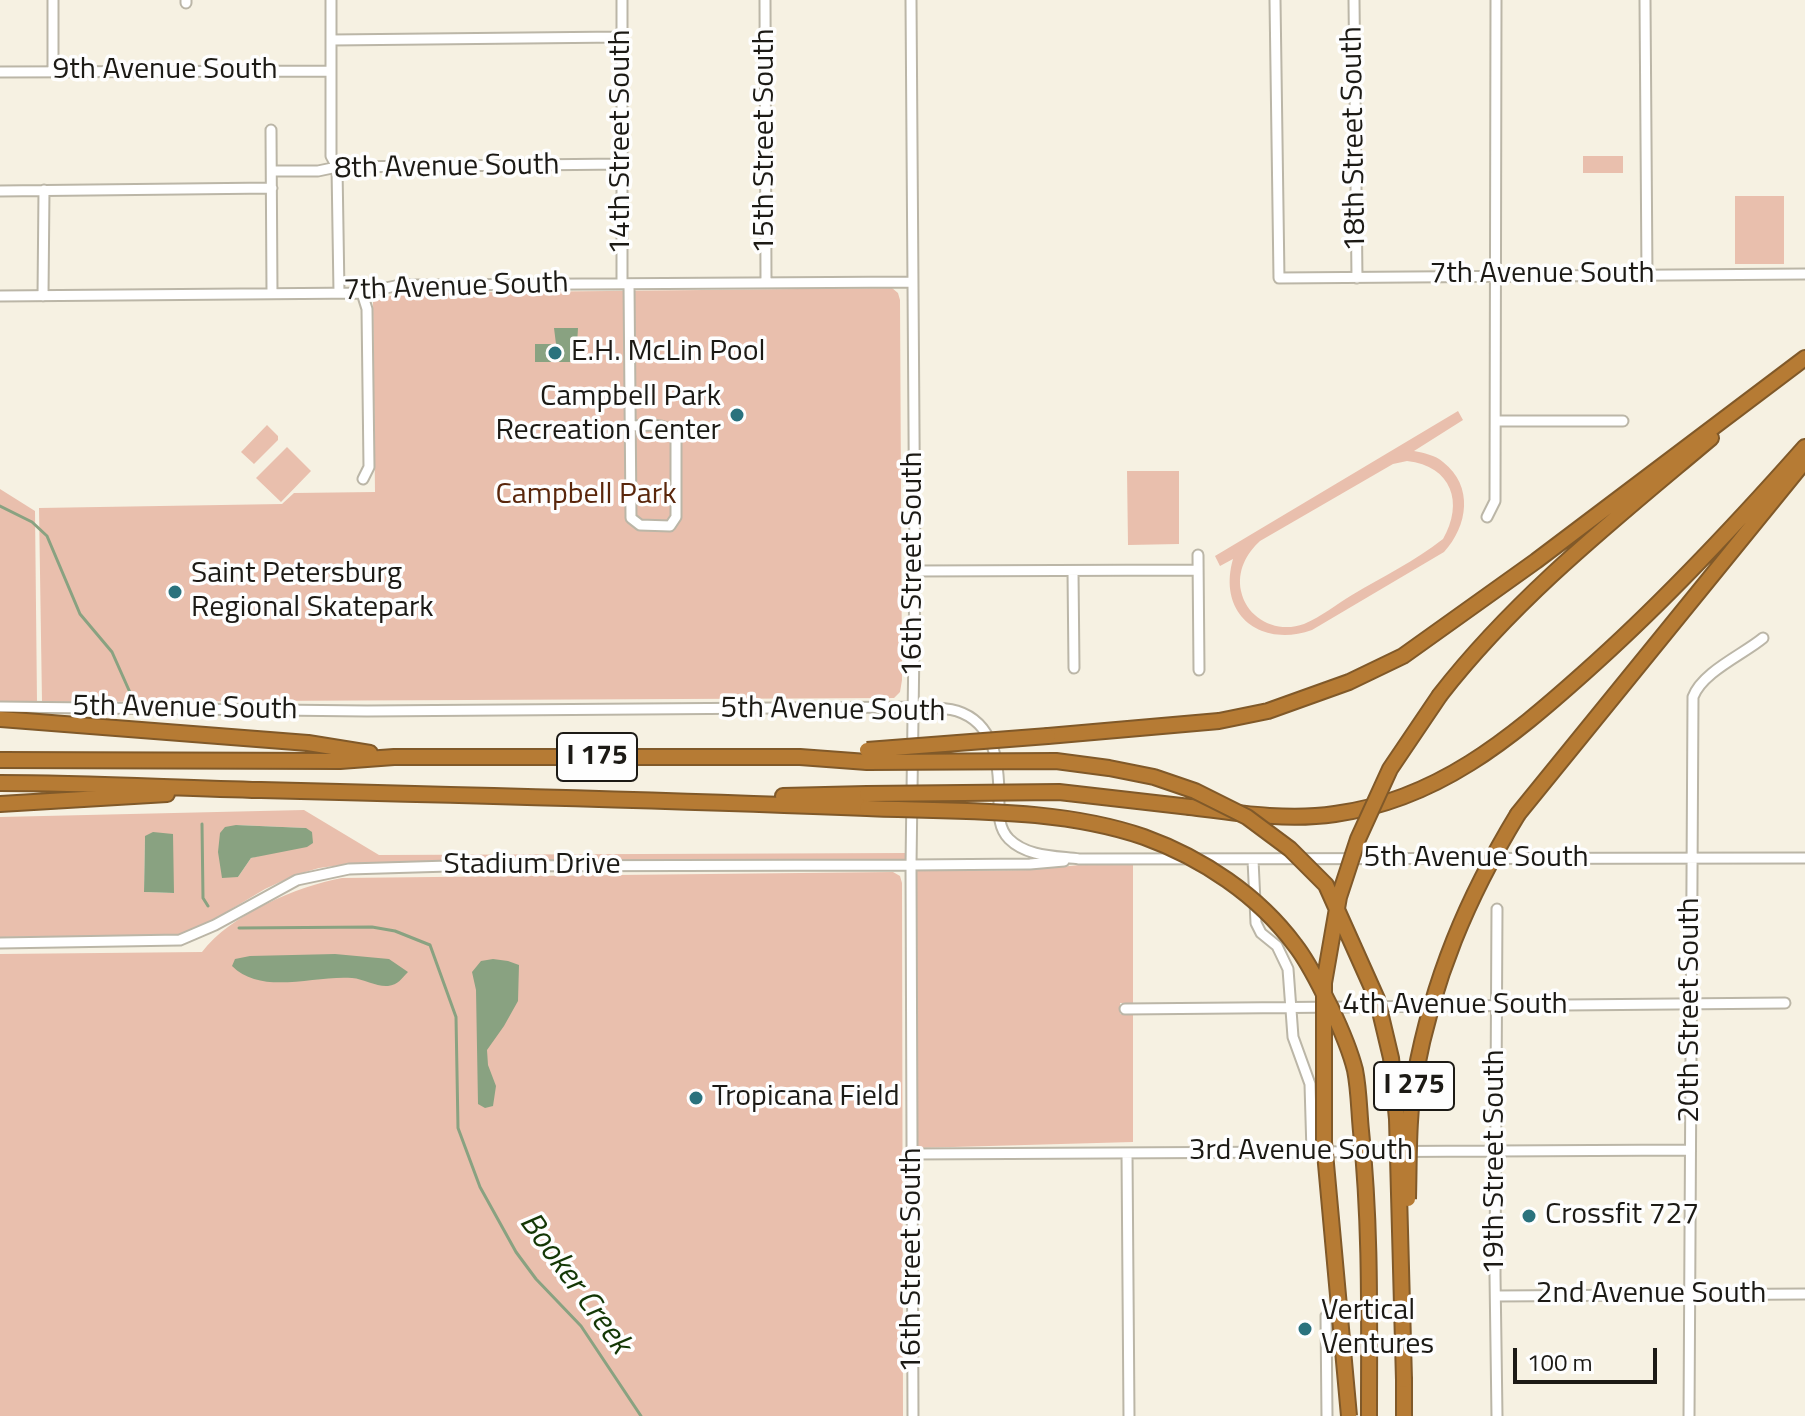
<!DOCTYPE html>
<html>
<head>
<meta charset="utf-8">
<style>
	body { margin:0 }
	#map { position:relative; width:1805px; height:1416px; overflow:hidden; background:#f6f1e2; font-family:"Titillium Web",sans-serif }
	canvas { display:block }
	.scale { position:absolute; left:1513px; top:1348px; width:144px; height:36px; box-sizing:border-box; border:4px solid #1c1a15; border-top:0; padding-left:10px; font-size:24px; line-height:28px; white-space:nowrap; color:#1c1a15; -webkit-text-stroke:6px #fefefe; paint-order:stroke }
</style>
</head>
<body>
<div id="map">
<canvas width="1805" height="1416"></canvas>
<div class="scale">100 m</div>
</div>
<script>
const c = document.querySelector('canvas').getContext('2d');
c.lineJoin = 'round';
function paint(path, color) { c.fillStyle = color; c.fill(path, 'evenodd'); }
function trace(path, color, width, dash) { c.strokeStyle = color; c.lineWidth = width; c.lineCap = dash ? 'butt' : 'round'; c.setLineDash(dash || []); c.stroke(path); }
function write(font, color, halo, rows, align = 'center') {
  c.font = font + ' "Titillium Web",sans-serif'; c.lineWidth = 7; c.setLineDash([]); c.textBaseline = 'middle'; c.strokeStyle = halo; c.fillStyle = color; for (const [text, x, y, turn = 0] of rows) {
    c.save(); c.translate(x, y); c.rotate((+turn || 0) * Math.PI / 180); c.textAlign = isNaN(turn) ? turn : align; if (halo) c.strokeText(text, 0, 0); c.fillText(text, 0, 0); c.restore();
  }
}
paint(new Path2D(`
	M1583 156H1623V173H1583Z
	M1735 196H1784V264H1735Z
	M892 288 898 293 900 300 902 680 900 692 894 698 42 702 39 508 282 504 294 493 375 492 373 302 399 293H418Z
	M1458 411 1463 420 1414 451C1424 453 1435 455 1443 462 1474 486 1468 526 1444 552L1312 630C1261 648 1217 615 1233 559L1220 566 1215 556ZM1407 461C1452 466 1464 503 1443 539 1415 561 1382 577 1352 595 1337 604 1321 617 1304 624 1277 634 1247 619 1241 591 1237 571 1246 554 1260 541L1393 464Z
	M267 425 278 436V440L254 464 241 452Z
	M287 447 311 471 281 502 256 478Z
	M1127 471H1179V544L1128 545Z
	M0 489 35 511 37 702H0Z
	M304 810 379 855 906 853V860H449L349 864 319 868 295 875 265 889 213 920 179 935 0 937V817ZM236 825 306 828 273 852 251 858 238 877ZM145 836 173 893 144 892Z
	M1079 865H1133V1003H1120V1014H1133V1142L917 1148 915 871 1030 870Z
	M893 872 900 876 902 883 903 1416H0V954L202 952C230 915 297 886 342 878Z`), '#e9bfad');
paint(new Path2D(`
	M554 328H578L576 362H535V344H556Z
	M236 825 306 828 312 832 313 843 307 847 251 858 238 877 222 878 218 852 220 833 225 827Z
	M153 832 173 834 174 893 144 892 145 836Z
	M335 954 389 959 408 972C402 978 398 985 388 986 377 987 364 979 352 978 314 975 262 996 232 966L235 959 250 956Z
	M493 959 508 961 519 965 518 1001 504 1026 487 1050 488 1065 496 1086 493 1106 485 1108 478 1104 476 990 472 972 481 961Z`), '#89a281');
trace(new Path2D(`
	M0 506 32 522 47 536 80 614 112 652 132 697
	M202 824 203 898 208 906
	M239 928 372 927 395 931 430 945 456 1017 458 1128 480 1187 516 1252 536 1279 581 1326 641 1416`), '#89a281', 3);
const minor = new Path2D(`
	M53 0V72
	M331 0V156L337 167 339 293
	M622 0V284
	M765 0 766 282
	M911 0 915 571 911 865 913 1416
	M1275 0 1279 278 1805 274
	M1354 0 1357 278
	M1645 0 1647 275
	M186 3V0
	M332 40 621 37
	M0 72 330 71
	M271 130 272 293
	M272 171H318L337 167 622 164
	M0 191 272 188
	M629 284 631 518 640 525 670 526 676 517V438C668 420 647 426 630 426
	M362 293 367 309 369 467 363 479
	M0 296 362 293 400 285H418L912 282
	M43 296 44 190
	M1496 421H1623
	M1487 517 1495 501 1496 0
	M1198 555 1199 670
	M915 571 1198 570
	M1073 571 1074 668
	M0 707 367 711 913 707C927 708 943 707 957 711 995 723 999 764 999 798 999 813 998 828 1009 839 1027 857 1056 856 1079 859L1805 858
	M1253 860 1256 923 1261 933 1277 946 1288 969 1293 1037 1310 1084 1312 1152
	M1497 909 1495 1275 1497 1416
	M0 943 180 940 215 925 297 880 349 869 449 866 911 865 1030 864 1064 861
	M1125 1009 1785 1003
	M1127 1153 1129 1416
	M912 1154 1690 1150
	M1497 1296 1805 1294
	M1326 1316 1327 1416
	M1689 1416 1693 697C1702 672 1744 654 1763 638`);
const highway = new Path2D(`
	M1440 695C1517 596 1616 518 1711 438
	M0 719 308 743 370 753
	M1048 736 1219 721 1268 711 1349 682 1403 656 1536 561 1805 358
	M0 760 340 761 394 757H800L867 762
	M0 783C87 783 174 788 261 790 463 795 665 800 867 808
	M783 796 867 794
	M0 804 167 794
	M1190 807C1237 813 1287 821 1335 814 1437 800 1510 739 1584 673 1663 603 1735 526 1805 447
	M1518 814 1805 461
	M1404 1380V1416`);
trace(minor, '#bbb6a7', 13);
trace(highway, '#805929', 18);
trace(minor, '#fff', 9);
trace(highway, '#b67b34', 14);
const highwayBridge = new Path2D(`
	M867 750 1048 736
	M867 762 1056 761 1109 768 1154 777 1195 791 1247 817 1290 849 1326 885 1377 999 1391 1058 1397 1119 1404 1380
	M867 794 1059 792 1190 807
	M867 808C957 812 1057 807 1144 837 1202 858 1258 895 1295 945 1310 964 1320 987 1331 1008 1340 1027 1350 1050 1355 1070 1359 1090 1359 1111 1361 1131 1371 1226 1369 1321 1369 1416
	M1408 1199C1409 1159 1408 1116 1415 1076 1433 979 1467 898 1518 814
	M1349 1416 1324 1142V983L1339 897 1358 839 1390 769 1440 695`);
trace(highwayBridge, '#805929', 18, []);
trace(highwayBridge, '#b67b34', 14);
for (const [x, y, r, color] of [
	[555,353,8,"#2a727d"],
	[737,415,8,"#2a727d"],
	[175,592,8,"#2a727d"],
	[696,1098,8,"#2a727d"],
	[1529,1216,8,"#2a727d"],
	[1305,1329,8,"#2a727d"]
]) { const dot = new Path2D(); dot.arc(x, y, r, 0, 2 * Math.PI); c.fillStyle = color; c.fill(dot); trace(dot, '#fefefe', 3); }
for (const [x, y, w] of [
	[597,757,80],
	[1414,1086,80]
]) { const box = new Path2D(); box.roundRect(x - w / 2, y - 24, w, 48, 6); c.fillStyle = '#fefefe'; c.fill(box); trace(box, '#1c1a15', 2); }
write('bold 28px', '#1c1a15', null, [
	["I 175",597,757],
	["I 275",1414,1086]
]);
write('30px', '#1c1a15', '#fefefe', [
	["9th Avenue South",165,71],
	["18th Street South",1355,139,-91],
	["15th Street South",766,141,-90],
	["14th Street South",622,142,-90],
	["8th Avenue South",447,168,-1],
	["7th Avenue South",1542,275],
	["7th Avenue South",456,288,-2],
	["16th Street South",914,564,-90],
	["5th Avenue South",185,709,1],
	["5th Avenue South",833,711,1],
	["5th Avenue South",1476,859],
	["Stadium Drive",532,866],
	["4th Avenue South",1455,1006],
	["20th Street South",1691,1010,-90],
	["3rd Avenue South",1301,1152],
	["19th Street South",1496,1162,-90],
	["16th Street South",913,1260,-90],
	["2nd Avenue South",1651,1295]
]);
write('30px', '#1c1a15', '#fefefe', [
	["E.H. McLin Pool",571,353],
	["Campbell Park",721,398,"right"],
	["Recreation Center",721,432,"right"],
	["Saint Petersburg",191,575],
	["Regional Skatepark",191,609],
	["Tropicana Field",712,1098],
	["Crossfit 727",1545,1216],
	["Vertical",1321,1312],
	["Ventures",1321,1346]
], 'left');
write('30px', '#5a260b', '#fefefe', [
	["Campbell Park",586,496]
]);
write('italic 32px', '#133705', '#fefefe', [
	["Booker Creek",574,1284,54]
]);
</script>
</body>
</html>
